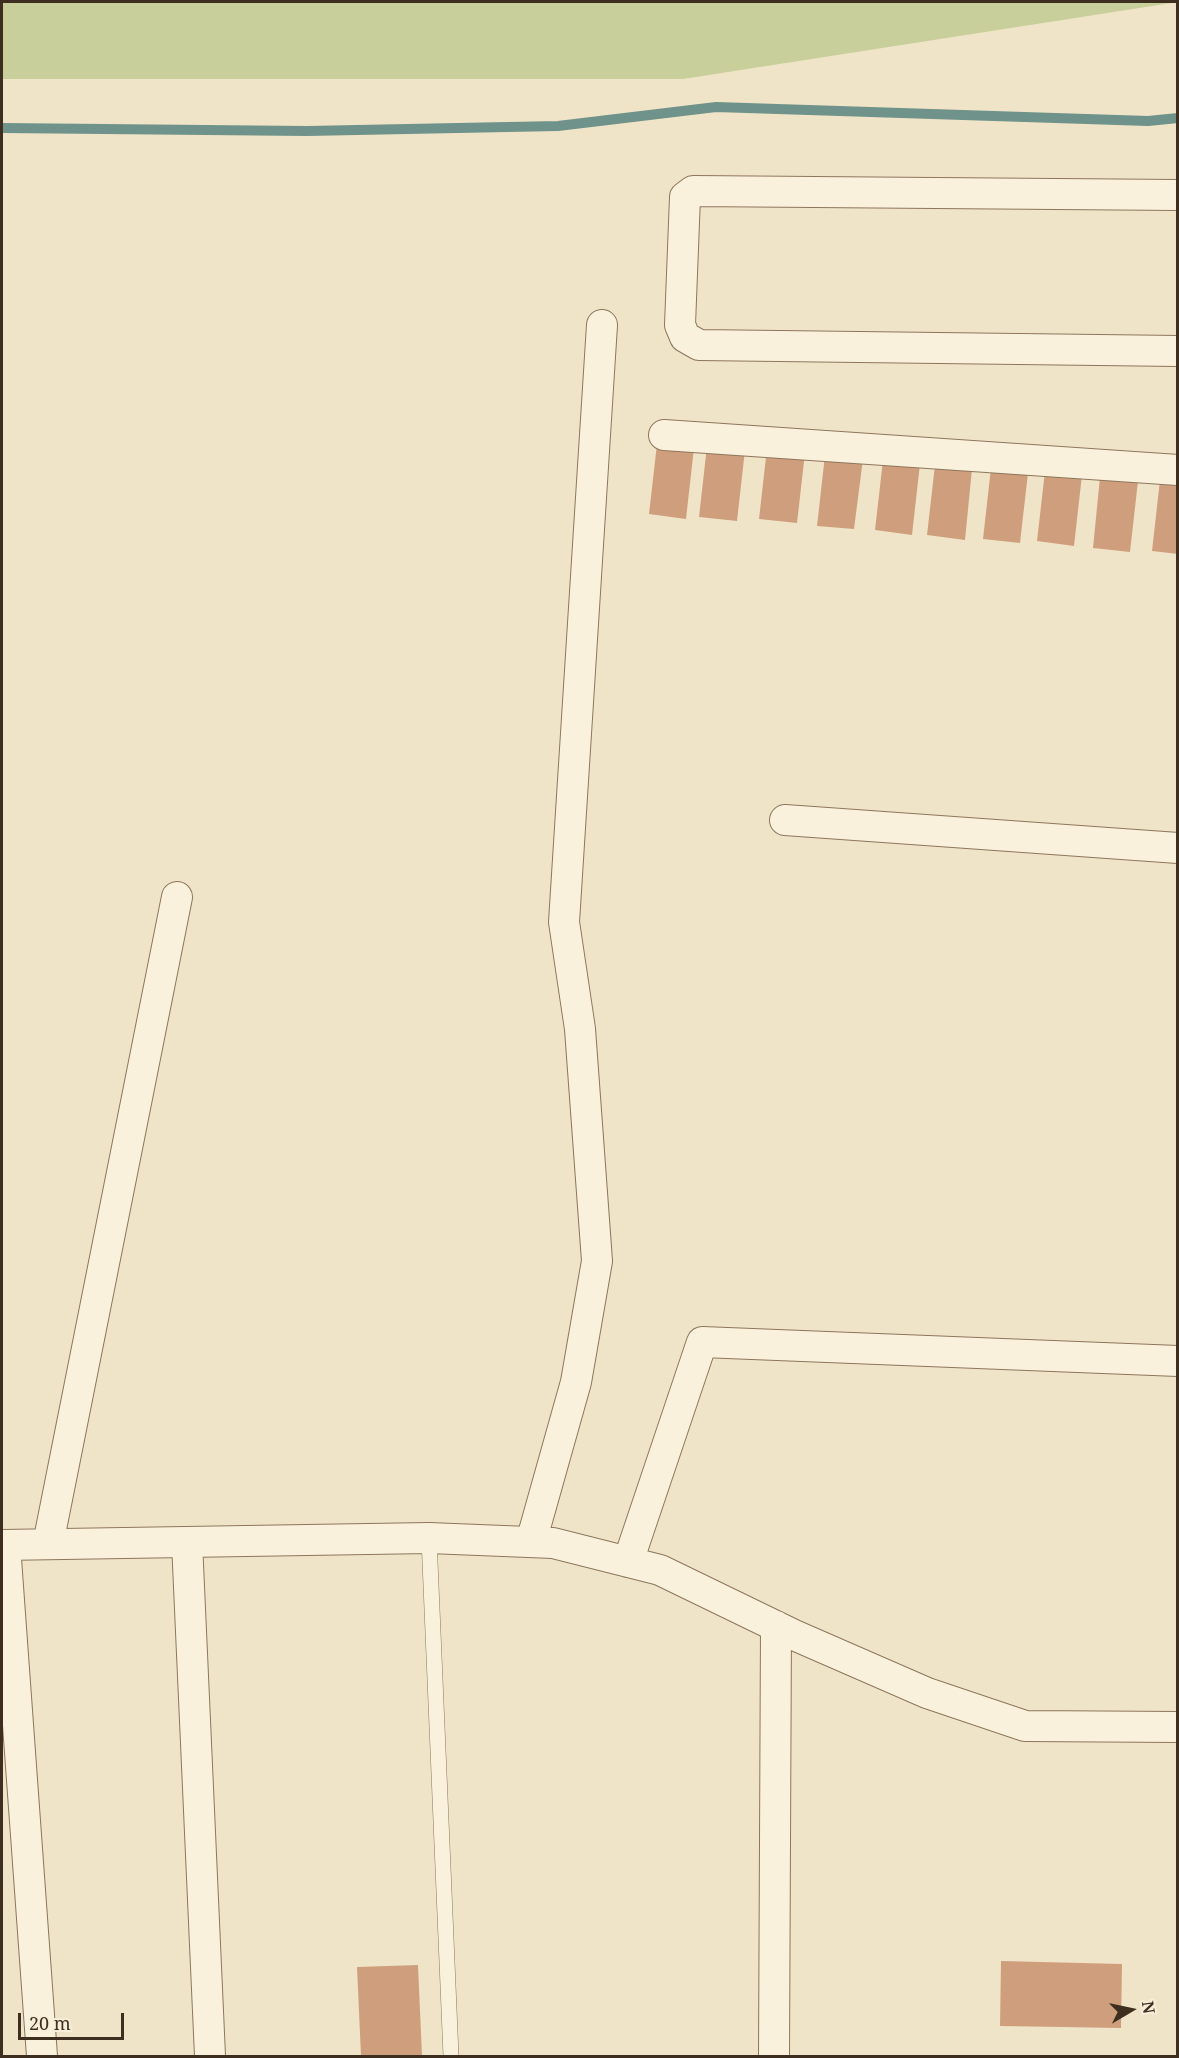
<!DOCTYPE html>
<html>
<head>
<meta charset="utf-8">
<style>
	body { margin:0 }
	#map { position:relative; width:1179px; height:2058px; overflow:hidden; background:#f0e4c8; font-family:"Noto Serif",serif }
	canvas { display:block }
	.frame { position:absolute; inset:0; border:3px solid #3d2e20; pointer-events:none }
	.north { position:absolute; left:1101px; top:1980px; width:60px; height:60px; -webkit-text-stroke:4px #f7eed8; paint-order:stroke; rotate:81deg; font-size:16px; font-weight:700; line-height:24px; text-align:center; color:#3d2e20 }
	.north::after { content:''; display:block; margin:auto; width:21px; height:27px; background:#3d2e20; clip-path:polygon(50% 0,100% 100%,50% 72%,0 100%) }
	.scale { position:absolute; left:18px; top:2013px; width:106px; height:27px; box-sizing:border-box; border:3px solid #3d2e20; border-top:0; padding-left:8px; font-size:18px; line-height:21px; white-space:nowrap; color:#3d2e20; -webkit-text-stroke:4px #f7eed8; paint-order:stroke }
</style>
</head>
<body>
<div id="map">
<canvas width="1179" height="2058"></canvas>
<div class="frame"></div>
<div class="north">N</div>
<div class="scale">20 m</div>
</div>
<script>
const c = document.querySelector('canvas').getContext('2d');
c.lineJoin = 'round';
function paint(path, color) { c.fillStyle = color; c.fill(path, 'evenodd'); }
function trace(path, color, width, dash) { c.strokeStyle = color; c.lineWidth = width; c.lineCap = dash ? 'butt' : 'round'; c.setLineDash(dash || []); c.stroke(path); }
paint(new Path2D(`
	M2 2H1178L683 79H2Z`), '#c9cf9b');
trace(new Path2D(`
	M2 128 307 131 558 126 716 107 1148 121 1178 118`), '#6f938a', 10);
paint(new Path2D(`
	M657 444 694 448 686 519 649 514Z
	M707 446 745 450 737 521 699 517Z
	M767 448 805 453 797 523 759 519Z
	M825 455 863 459 854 529 817 526Z
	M883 460 920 464 912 535 875 530Z
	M935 465 972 469 965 540 927 535Z
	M991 468 1028 473 1020 543 983 539Z
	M1045 471 1082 475 1074 546 1037 541Z
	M1100 477 1138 481 1130 552 1093 548Z
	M1160 480 1178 482V554L1152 551Z
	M1001 1961 1122 1964 1121 2028 1000 2026Z
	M418 1965 422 2056H361L357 1967Z`), '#cf9f7d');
const lane = new Path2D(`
	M429 1538 451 2056`);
const street = new Path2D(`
	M1178 195 693 191 685 197 680 325 685 337 699 345 1178 351
	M664 435 1178 470
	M785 820 1178 848
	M187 1542 210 2056
	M531 1542 576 1382 597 1261 580 1029 564 922 602 325
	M48 1544 177 897
	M2 1545 429 1538 553 1543 660 1570 794 1635 927 1693 1025 1726 1178 1727
	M5 1545 42 2056
	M628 1562 702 1342 1178 1361
	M774 2056 776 1626`);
trace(lane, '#8d765c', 16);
trace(street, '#8d765c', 32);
trace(lane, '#faf1dc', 15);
trace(street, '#faf1dc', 30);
</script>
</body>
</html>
